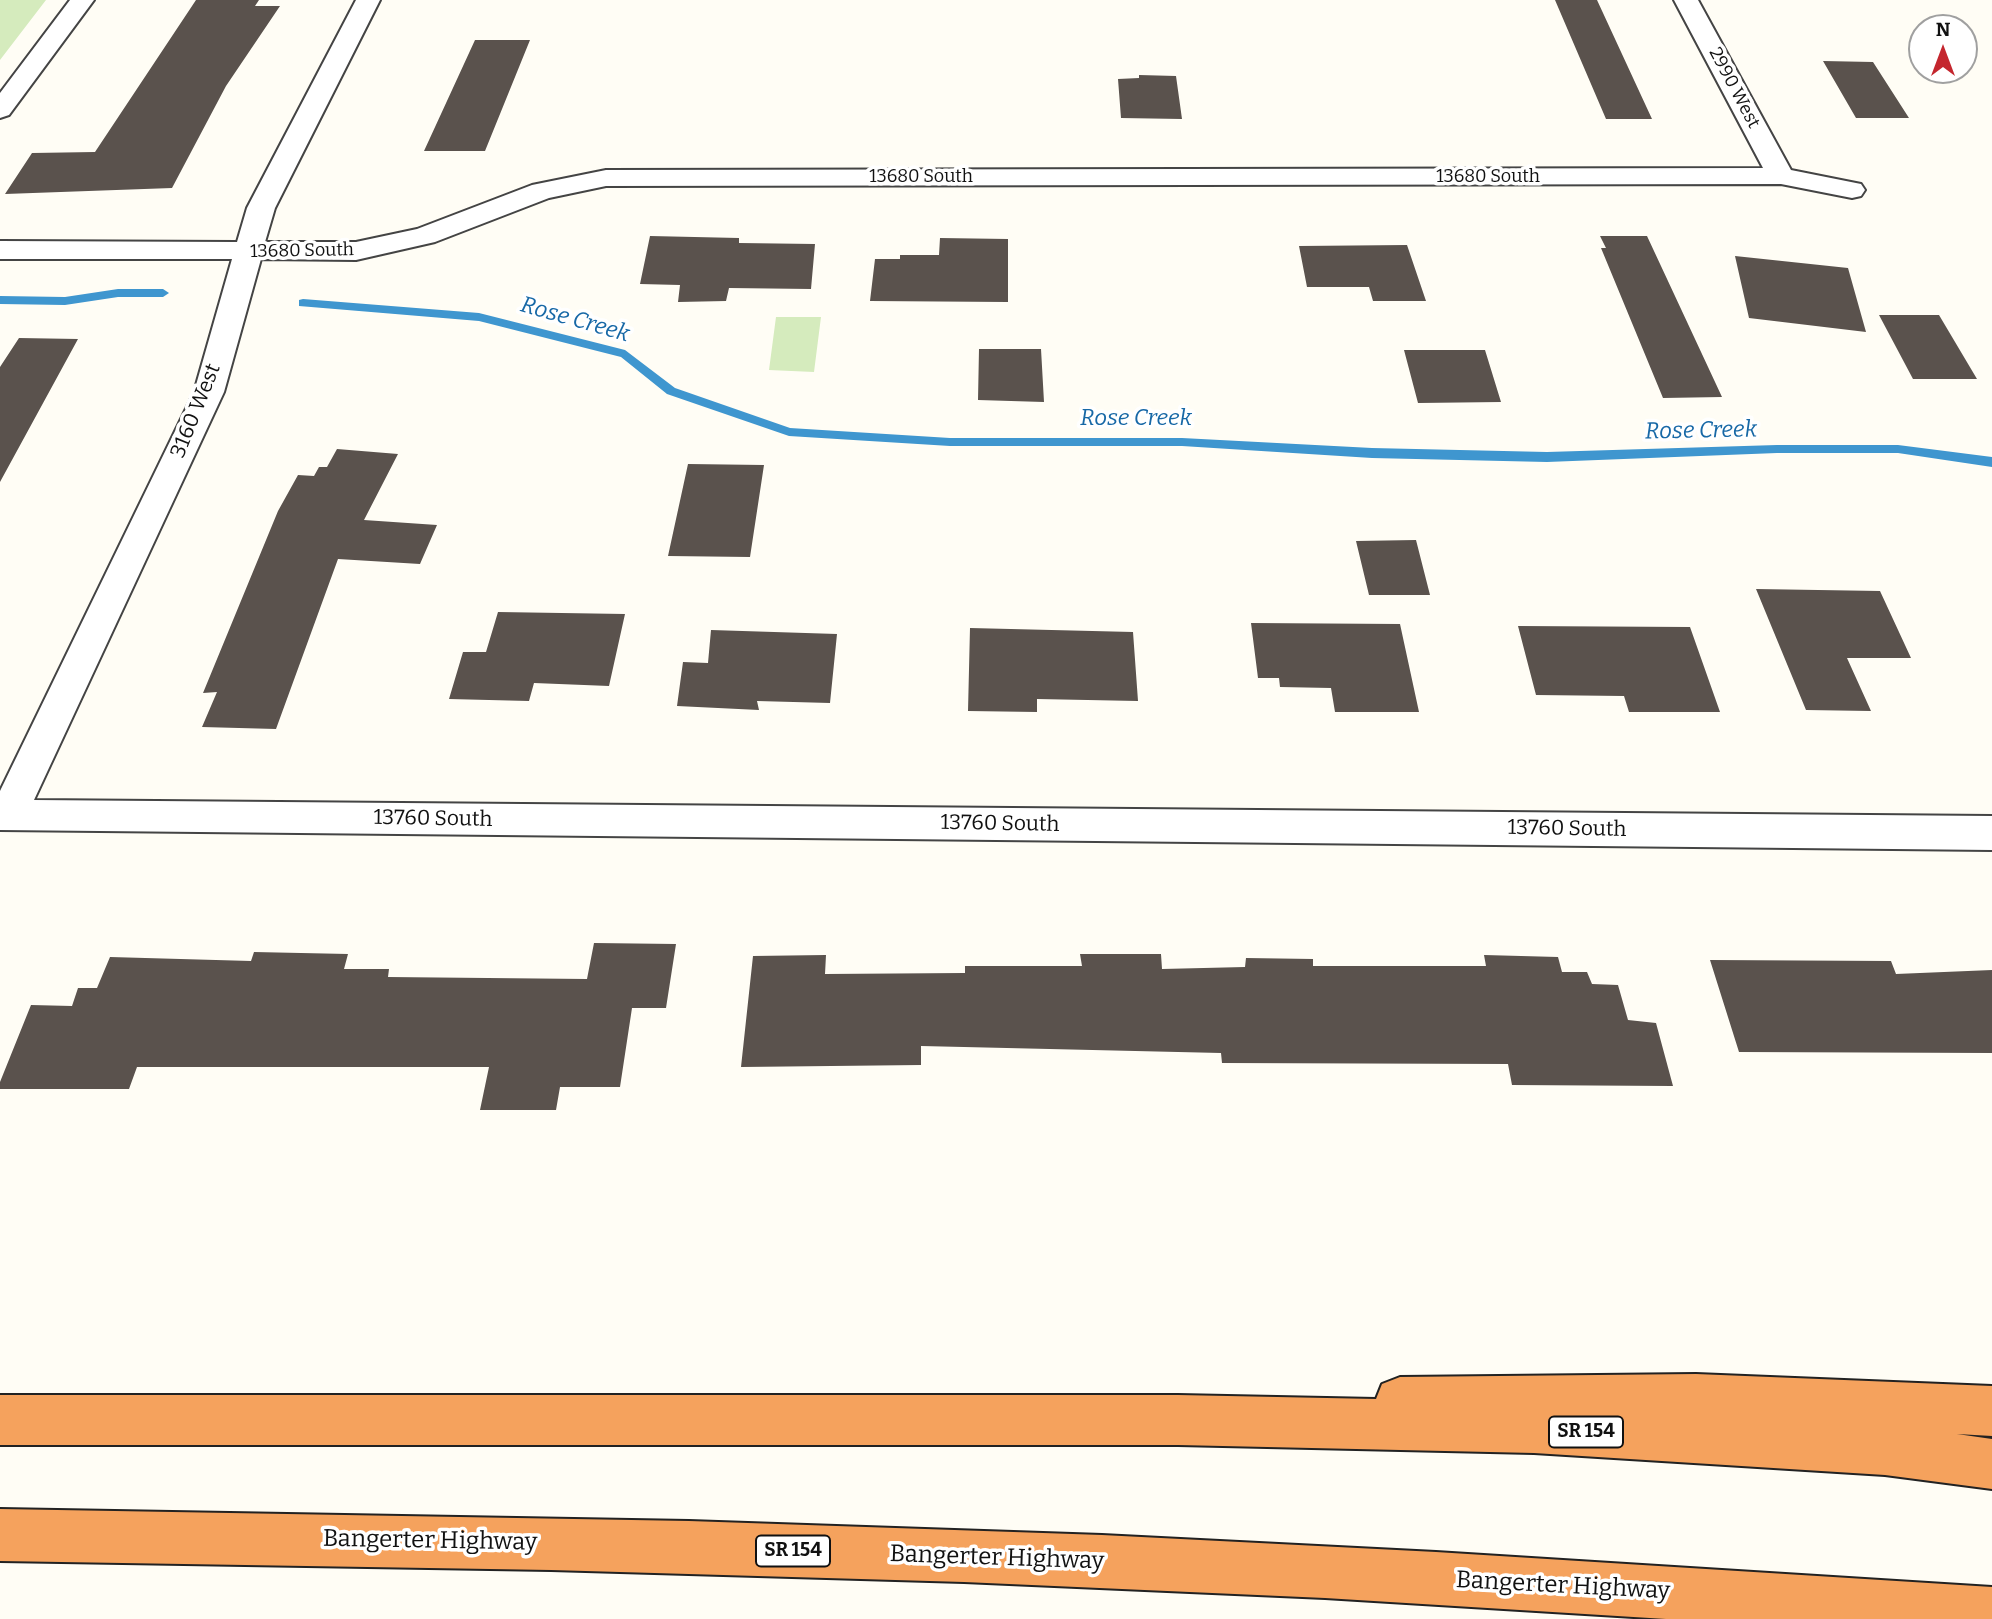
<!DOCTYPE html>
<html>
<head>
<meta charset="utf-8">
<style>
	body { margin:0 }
	#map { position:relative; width:1992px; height:1619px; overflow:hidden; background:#fffdf5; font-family:Bitter,serif }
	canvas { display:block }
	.north { position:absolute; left:1908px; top:14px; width:70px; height:70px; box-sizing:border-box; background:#fff; border:2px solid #a0a0a0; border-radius:50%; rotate:0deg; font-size:19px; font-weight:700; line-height:28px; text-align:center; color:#111 }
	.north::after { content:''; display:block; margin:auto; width:24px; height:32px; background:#c4262e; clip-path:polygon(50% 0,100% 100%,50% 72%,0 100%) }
</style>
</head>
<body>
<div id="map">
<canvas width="1992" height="1619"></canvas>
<div class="north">N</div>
</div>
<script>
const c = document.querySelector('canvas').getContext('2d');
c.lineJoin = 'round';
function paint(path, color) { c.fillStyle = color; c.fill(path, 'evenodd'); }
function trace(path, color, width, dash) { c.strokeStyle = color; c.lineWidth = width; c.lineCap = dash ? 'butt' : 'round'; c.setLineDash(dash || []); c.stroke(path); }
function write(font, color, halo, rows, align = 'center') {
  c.font = font + ' Bitter,serif'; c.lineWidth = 7; c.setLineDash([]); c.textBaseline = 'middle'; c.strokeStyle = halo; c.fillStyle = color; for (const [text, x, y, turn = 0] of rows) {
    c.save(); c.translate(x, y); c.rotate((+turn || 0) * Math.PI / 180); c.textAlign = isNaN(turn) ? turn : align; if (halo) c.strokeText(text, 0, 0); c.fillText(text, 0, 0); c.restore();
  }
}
paint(new Path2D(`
	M0 0H46L0 60Z
	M776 317H821L814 372 769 370Z`), '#d5ebbd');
paint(new Path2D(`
	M118 289H163L169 293 163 297H118L65 305 0 304V296L65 297Z
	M303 299 479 313 625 350 675 388 790 428 950 438H1182L1372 448 1547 452 1777 445H1898L1992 457V467L1898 453H1777L1547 462 1372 458 1182 446H950L789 436 667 394 621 357 479 321 299 306V300Z`), '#3f96cf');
paint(new Path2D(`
	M196 0H259L255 6H280L226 86 172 188 5 194 32 153 95 152Z
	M1555 0H1597L1652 119H1606Z
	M475 40H530L485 151H424Z
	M1823 61 1873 62 1909 118H1856Z
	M1139 75 1176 76 1182 119 1121 118 1118 79 1139 78Z
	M650 236 739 238V243L815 244 811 289 729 288 726 301 678 302 680 285 640 284Z
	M1600 236H1647L1722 397 1663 398 1601 248H1606Z
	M940 238 1008 239V302L870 301 875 259H900V255H939Z
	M1407 245 1426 301H1373L1369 287H1307L1299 246Z
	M1735 256 1848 268 1866 332 1749 318Z
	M1879 315H1939L1977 379H1913Z
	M19 338 78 339 0 482V367Z
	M979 349H1041L1044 402 978 400Z
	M1404 350H1485L1501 402 1418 403Z
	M337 449 398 454 364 520 437 525 420 564 338 559 276 729 202 727 217 692 203 693 278 511 298 475 314 476 319 467H327Z
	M688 464 764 465 750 557 668 556Z
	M1416 540 1430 595H1369L1356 541Z
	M1756 589 1880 591 1911 658H1847L1871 711 1806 710Z
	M498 612 625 614 609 686 534 683 529 701 449 699 463 652H486Z
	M1251 623 1400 624 1419 712H1335L1331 688 1280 687 1279 678H1258Z
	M1518 626 1690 627 1720 712H1629L1624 696 1536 695Z
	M970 628 1133 632 1138 701 1037 699V712L968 711Z
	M711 630 837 634 830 703 757 701 759 710 677 706 683 662 708 663Z
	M594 943 676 944 666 1008H632L620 1087H560L556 1110H480L489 1067H137L129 1089H0V1082L31 1005 72 1006 78 988H97L110 957 251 961 254 952 348 954 344 969H389L388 977 587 979Z
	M1080 954H1161L1162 969 1245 967 1246 958 1313 959V966H1486L1484 955 1558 957 1562 972H1587L1592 984 1618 985 1628 1020 1656 1023 1673 1086 1512 1085 1508 1064 1222 1063 1221 1053 921 1046V1065L741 1067 753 956 826 955 825 974 965 973V966H1082Z
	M1710 960 1891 961 1896 974 1992 970V1053L1739 1052Z`), '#5a524d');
const minor = new Path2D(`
	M70 0H94L9 115 0 118V93Z
	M356 0H380L275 208 265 242H356L417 229 532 185 606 170 1763 168 1674 0H1698L1791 170 1861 184 1865 190 1861 196 1852 198 1781 184 606 186 549 198 435 242 356 260 261 259 224 392 34 800 1992 816V850L0 830V791L194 392 232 259H0V241L237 242 247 208Z`);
const motorway = new Path2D(`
	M1696 1374 1992 1386V1436L1957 1434 1992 1439V1489L1885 1475 1534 1453 1178 1445H0V1395H1178L1376 1399 1382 1384 1400 1377Z
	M0 1509 689 1521 1102 1535 1436 1552 1992 1587V1619H1666L1325 1598 964 1582 551 1570 0 1561Z`);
trace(minor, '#444', 4);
trace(motorway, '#222', 4);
paint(minor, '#fff');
paint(motorway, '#f5a25d');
write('18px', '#111', '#fff', [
	["2990 West",1734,88,62],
	["13680 South",921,177],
	["13680 South",1488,177],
	["13680 South",302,251,-1]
]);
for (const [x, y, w] of [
	[1586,1432,74],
	[793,1551,74]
]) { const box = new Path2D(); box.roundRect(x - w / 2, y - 15.5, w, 31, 5); c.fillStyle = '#fff'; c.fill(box); trace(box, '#111', 2); }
write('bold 19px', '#111', null, [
	["SR 154",1586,1432],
	["SR 154",793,1551]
]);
write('21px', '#111', '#fff', [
	["3160 West",196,411,-68],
	["13760 South",433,819,1],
	["13760 South",1000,824,1],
	["13760 South",1567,829,1]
]);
write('italic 23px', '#1768a6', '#fff', [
	["Rose Creek",575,320,16],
	["Rose Creek",1136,419],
	["Rose Creek",1701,431,-1]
]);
write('24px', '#111', '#fff', [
	["Bangerter Highway",430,1541,1],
	["Bangerter Highway",997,1558,2],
	["Bangerter Highway",1563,1586,3]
]);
</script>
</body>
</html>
